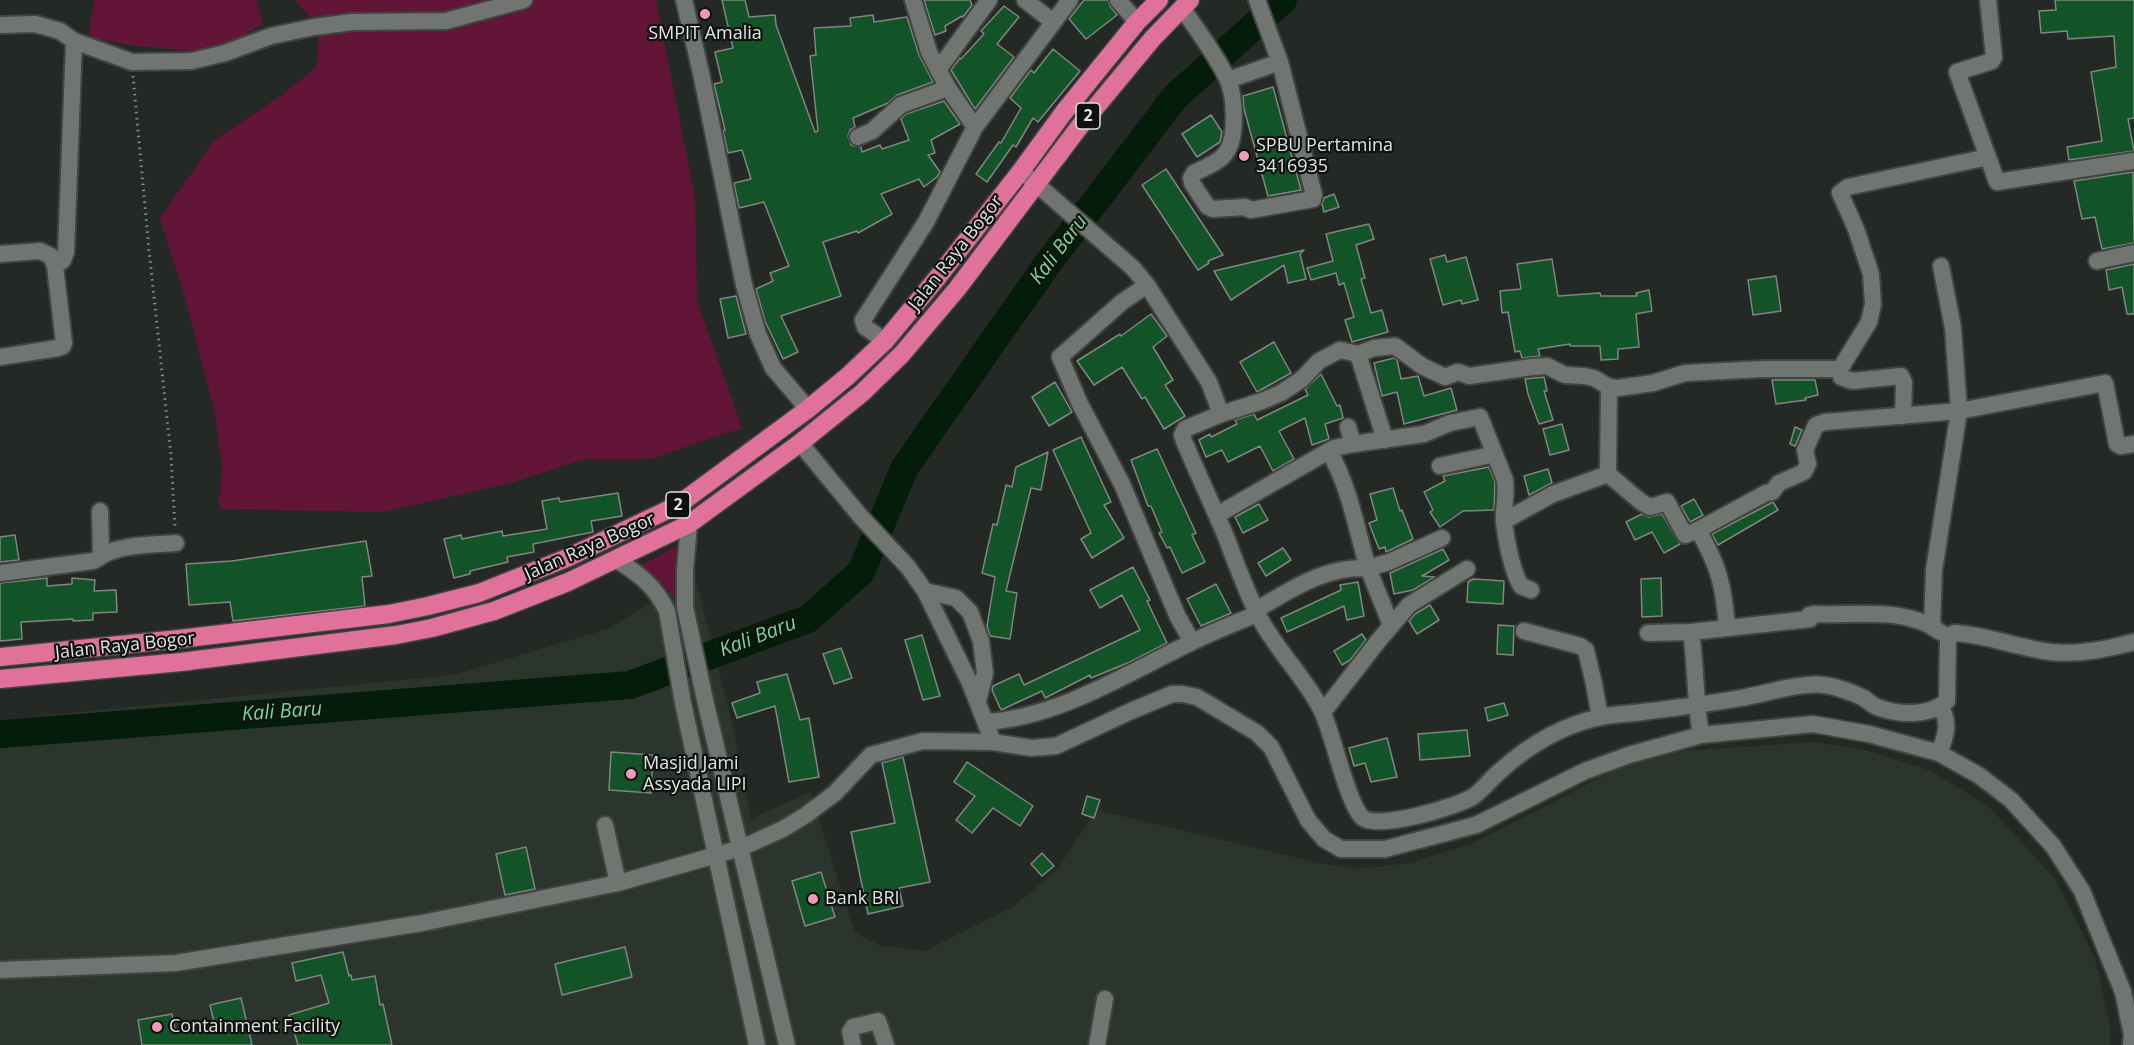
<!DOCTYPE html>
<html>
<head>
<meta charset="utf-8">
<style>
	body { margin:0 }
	canvas { display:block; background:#252925 }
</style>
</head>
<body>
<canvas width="2134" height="1045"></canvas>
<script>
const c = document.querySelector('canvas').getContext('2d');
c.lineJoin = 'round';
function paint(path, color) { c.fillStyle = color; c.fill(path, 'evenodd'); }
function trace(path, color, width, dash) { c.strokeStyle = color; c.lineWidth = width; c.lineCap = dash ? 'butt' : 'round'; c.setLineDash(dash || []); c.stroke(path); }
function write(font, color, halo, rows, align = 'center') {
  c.font = font + ' "Open Sans",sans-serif'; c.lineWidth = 4.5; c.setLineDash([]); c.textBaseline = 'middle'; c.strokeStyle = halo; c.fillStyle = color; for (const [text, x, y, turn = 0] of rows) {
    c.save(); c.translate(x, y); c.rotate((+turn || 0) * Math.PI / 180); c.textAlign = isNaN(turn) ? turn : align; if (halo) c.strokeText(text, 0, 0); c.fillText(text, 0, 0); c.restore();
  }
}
paint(new Path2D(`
	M695 577 733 727 751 819 810 792 855 933 881 946 925 951 1014 906 1058 869 1096 810 1319 863 1358 869 1411 863 1474 843 1619 768 1671 752 1813 742 1861 749 1932 771 1990 808 2055 879 2095 959 2110 1026V1045H0V720L454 675 608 629Z`), '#2c352d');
paint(new Path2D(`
	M94 0H256L263 24 215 53 138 46 89 38Z
	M295 0H656L695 199 697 301 742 428 650 459H585L507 484 382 512 219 509 222 464 215 413 184 294 160 218 215 140 283 94 317 67 319 26Z
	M681 544 675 597 641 565Z`), '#621537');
trace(new Path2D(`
	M0 734 630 685 808 619 861 572 905 467 1046 266 1175 97 1283 0`), '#041c0a', 28);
const building = new Path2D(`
	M722 0H745L749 17 775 15 776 25 815 132 818 131 810 56 816 55 814 28 851 26 850 18 873 15 874 22 907 17 919 55 933 82 897 95 888 103 853 118 855 127 850 130 848 136 851 145 861 147 862 152 880 145 882 149 909 140 901 119 906 114 944 101 960 124 931 140 935 153 928 155 940 172 937 177 924 187 919 179 881 194 892 214 858 233 857 231 823 242 841 296 781 316 798 352 783 359 765 321 756 289 773 281 770 273 789 266 764 202 739 208 734 183 751 179 742 150 728 153 723 131 725 130 714 84 722 82 715 52 733 48Z
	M924 0H970L972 5 963 17 962 16 945 26 946 31 935 35Z
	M1084 0H1108L1110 6 1117 15 1086 39 1069 19Z
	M2055 0H2134V118L2128 119 2134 151 2069 160 2067 147 2102 141 2091 72 2116 67 2114 36 2068 39 2067 31 2041 33 2039 11 2056 10Z
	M1004 6 1019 17 997 44 1014 57 975 109 951 70 960 58 961 59 984 34 981 31Z
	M1053 49 1080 71 1038 122 1033 118 1016 147 1013 145 987 182 976 174 999 142 1001 143 1021 108 1010 98 1031 70 1034 73Z
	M1273 87 1301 190 1268 196 1244 109 1243 96Z
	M1211 115 1222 132 1220 142 1197 157 1182 134Z
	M1166 169 1223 255 1208 261 1209 263 1198 270 1142 185Z
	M2133 172 2134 243 2102 249 2095 217 2082 219 2074 181Z
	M1334 194 1339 207 1324 212 1322 204 1324 198Z
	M1369 224 1374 239 1356 245 1365 278 1361 279 1371 313 1382 310 1388 332 1352 342 1345 320 1354 317 1344 283 1339 285 1336 273 1311 280 1307 268 1333 261 1326 234Z
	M1304 250 1300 254 1306 279 1288 283 1284 265 1231 300 1214 271Z
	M1445 255 1447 262 1466 257 1478 300 1462 304 1461 300 1443 305 1430 259Z
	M1552 259 1558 296 1600 293 1601 296H1637L1636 293 1649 290 1652 311 1636 314 1639 347 1618 349V359L1601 360 1600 346H1570V344L1538 349 1540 356 1522 358 1520 351 1515 352 1508 312 1502 313 1500 291 1521 289 1517 264Z
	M2134 264V314H2127L2122 287 2109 290 2106 270Z
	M1776 276 1781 311 1753 315 1748 280Z
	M736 296 746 334 728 338 720 299Z
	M1151 314 1167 336 1153 347 1173 380 1165 385 1185 416 1164 429 1145 397 1142 399 1122 367 1094 385 1077 361 1120 334 1121 336Z
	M1274 342 1291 373 1257 392 1240 362Z
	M1394 358 1397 360 1401 379 1418 376 1424 396 1451 388 1457 410 1404 424 1397 392 1382 396 1374 363Z
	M1321 374 1337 406 1340 405 1343 418 1325 424 1329 439 1312 445 1305 418 1279 431 1294 459 1273 471 1260 446 1228 462 1222 450 1206 457 1199 440 1210 434 1211 437 1237 424 1235 420 1254 414 1257 420 1308 395 1305 389Z
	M1544 377 1547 391H1544L1553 420 1539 424 1528 394 1525 379Z
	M1772 380H1815L1818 395 1805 398 1806 400 1776 404Z
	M1055 382 1072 412 1049 426 1032 397Z
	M1562 424 1569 450 1550 455 1543 429Z
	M1795 427 1802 430 1795 446 1790 444Z
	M1081 437 1111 502 1104 505 1124 538 1092 558 1081 539 1091 533 1053 450Z
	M1157 449 1196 533 1192 535 1205 562 1182 573 1170 547 1167 548 1159 533 1162 532 1151 506H1148L1131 460Z
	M1048 452 1041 490 1031 488 1006 591 1017 593 1010 639 990 636 987 626 995 577 982 573 993 524 997 525 1006 485 1012 487 1016 467Z
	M1489 467 1495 482 1494 510 1463 511 1440 527 1430 512 1433 510 1424 492 1445 481 1443 476Z
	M1548 469 1552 483 1529 495 1524 476Z
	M1393 488 1400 511 1402 510 1413 539 1386 552 1385 547 1379 549 1369 523 1377 520 1370 494Z
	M618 493 622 516 591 521 593 532 533 544 534 552 507 557 508 562 470 571V574L454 578 444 539 461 535 462 539 502 531 503 536 547 529 542 501 559 498 560 502Z
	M1694 499 1703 515 1690 522 1681 506Z
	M1773 502 1778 510 1718 545 1712 534Z
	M1259 504 1268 520 1243 533 1235 517Z
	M1642 514 1649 517 1662 514 1680 544 1664 553 1652 532 1635 540 1626 522Z
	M15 535 19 560 0 562V537Z
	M366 541 372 576 362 577 365 606 233 621 230 602 189 605 186 564 232 561Z
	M1283 548 1291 560 1266 576 1258 563Z
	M1443 549 1449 560 1422 576 1435 577 1413 590 1394 594 1390 573Z
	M1133 567 1150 600 1147 601 1167 643 1130 662 1091 678 1090 675 1045 698 1042 691 1001 710 992 690 993 686 1019 674 1024 685 1140 630 1122 595 1100 608 1090 590Z
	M47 578V586L72 584V578L95 580 94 591 116 590 117 612 93 613V620L73 621V619L21 622 22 639 0 641V583Z
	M1661 578 1662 616 1642 617 1641 579Z
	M1473 579 1504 581 1503 604 1467 602 1468 582Z
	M1358 582 1364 616 1347 620 1344 606 1287 632 1281 618 1341 590 1340 585Z
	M1216 584 1231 613 1201 626 1187 599Z
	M1430 605 1439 620 1417 634 1409 621 1415 614Z
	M1498 625 1514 626 1513 655 1497 654Z
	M1362 634 1366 640 1350 660 1342 665 1334 651Z
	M922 635 940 696 923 700 905 640Z
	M841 648 852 678 834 684 823 654Z
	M787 674 800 720 809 718 819 777 789 782 775 706 737 718 732 703 760 693 757 682Z
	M1504 703 1508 715 1488 721 1485 708Z
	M1467 730 1470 756 1420 760 1418 734Z
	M1387 738 1397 777 1371 782 1365 763 1354 766 1349 748Z
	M611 752 653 755 651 793 609 790Z
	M903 757 930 882 899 888 903 906 868 914 851 832 895 823 882 763Z
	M967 762 1033 806 1020 826 993 808 972 833 956 820 975 796 954 782Z
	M1087 796 1100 800 1094 818 1082 814Z
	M526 847 535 889 505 895 496 854Z
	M1042 853 1054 866 1042 876 1031 864Z
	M821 872 835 917 805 926 792 881Z
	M625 947 632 977 562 995 555 964Z
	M343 952 349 976 351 975 352 980 375 976 380 1005 383 1004 392 1045H298L289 1015 329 1003 321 975 296 981 292 963Z
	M241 998 252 1045H142L138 1020 172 1014 175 1030 214 1022 210 1005Z`);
paint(building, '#135328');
trace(building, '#808581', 1.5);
const minor = new Path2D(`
	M684 0 701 73 744 285 758 334 773 368 808 409
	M913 0 929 52 948 88 975 127
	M1025 0 1053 22
	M1118 0 1137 22
	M1988 0 1994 57 1992 61 1957 72 1997 182 2134 161
	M1182 8C1197 30 1215 53 1227 78 1235 95 1238 138 1225 154 1219 162 1204 168 1194 173L1191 178 1192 183 1207 206 1213 209 1245 207 1251 210 1313 199 1314 195 1280 62 1257 0
	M0 25 35 24 60 31 74 41 132 62 192 61 225 53 271 36 314 27 352 22 446 21 524 0
	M938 70 989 0
	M1228 80 1280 62
	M858 137 872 131 901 105 948 88
	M1026 175 1133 268 1147 285 1209 382 1221 414 1185 429 1182 435 1184 441C1197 472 1211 502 1224 532 1235 560 1245 589 1258 615 1275 649 1306 678 1322 711 1333 734 1348 806 1363 818 1377 830 1458 807 1474 796 1483 789 1491 779 1500 771 1529 745 1562 725 1601 717 1614 714 1629 714 1642 712 1675 708 1708 704 1741 698 1764 694 1802 682 1824 685 1838 687 1851 692 1864 698 1868 701 1872 705 1877 707 1898 715 1929 717 1947 701L1948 638 1949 635 1955 633C1987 635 2019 648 2051 652 2079 655 2107 649 2134 642
	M0 254 40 251 51 256 55 266 64 343 63 346 58 348 0 357
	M2097 261 2134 253
	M55 266 63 260 66 252 74 41
	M1147 285 1122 302 1060 357 1079 402 1122 484 1177 615 1192 642
	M885 341 865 327 863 320 926 222 975 127 1070 0
	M1358 354 1385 440
	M1609 387 1608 474 1641 502 1650 507 1667 502 1685 535 1698 530C1719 566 1724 587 1727 628
	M1221 414 1262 401 1281 393 1302 379 1319 361 1340 350 1358 354 1374 348 1395 346 1422 366 1445 377 1458 372 1469 376 1532 367 1547 366 1565 375 1584 376 1594 378 1609 387 1618 388 1653 383 1685 373 1763 369H1840
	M1903 416 1904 382 1901 376 1852 381 1841 377 1840 369 1869 322 1873 304 1871 274 1856 229 1840 193 1848 187 1988 157
	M800 443 861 517 908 567 925 591 970 683 993 742
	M1353 444 1424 434 1450 423 1480 417 1505 480C1507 494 1503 508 1504 522 1506 540 1512 571 1521 586L1531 590
	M1440 466 1495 454
	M100 511 101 555
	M1217 515 1334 448 1353 444 1348 427
	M1504 521 1553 494 1608 474
	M689 524 685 570V607L705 700 787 1045
	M1698 530 1766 493 1772 492 1779 483 1804 472 1808 464 1805 450 1816 425 1825 422 1959 411 2105 383 2117 444 2121 446 2134 444
	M617 560C639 574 656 587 667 611L683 703 757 1045
	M0 573 93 561C99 559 100 556 105 554 127 544 152 545 176 543
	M925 591 956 598 970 612 981 641 985 673 978 701
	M1256 610C1292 589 1325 566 1368 568 1356 528 1350 488 1329 451
	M1391 625 1368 568 1389 562 1442 538
	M1932 626 1934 570 1959 411 1953 328 1941 266
	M1524 631 1580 646 1586 650 1594 684 1600 717
	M1691 632 1810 619 1809 615 1814 614C1855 616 1906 606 1940 632
	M1648 633 1691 632C1696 666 1695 701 1701 735
	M1323 712 1379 640 1409 605 1467 569
	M986 722C1059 717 1126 674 1190 643 1212 632 1235 623 1257 614
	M1939 753C1946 736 1950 724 1941 707
	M605 825 618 883
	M0 970 176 963 422 923 618 883 741 848 783 829 806 815 835 793 871 755 923 741 993 742 1031 748 1056 746 1131 711 1172 694H1182L1197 697 1257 733 1271 747 1308 820 1324 839 1341 849H1385L1476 825 1585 771 1629 755 1701 735 1813 724 1869 734 1939 753 1980 776 2011 800 2053 846 2082 891 2123 992 2132 1035 2131 1045
	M853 1045 850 1032 853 1027 878 1021 886 1045
	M1097 1045 1105 999`);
const highway = new Path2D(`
	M0 657 179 639 389 614 428 606 479 593 567 558 678 505 808 409 848 376 885 341 938 277 1021 171 1064 112 1137 22 1159 0
	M0 679 181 662 396 635 432 628 494 611 568 582 689 524 800 443 862 393 902 354 957 289 1080 126 1153 38 1190 0`);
trace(minor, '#414441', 20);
trace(highway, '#414441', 21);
trace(new Path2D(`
	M133 76 149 250 171 456 175 527`), '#898c89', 3, [1.5, 4.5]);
trace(minor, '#707571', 16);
trace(highway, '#e0719a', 18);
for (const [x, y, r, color] of [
	[705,14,6,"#f09ab7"],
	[1244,156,6,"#f09ab7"],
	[631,774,6,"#f09ab7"],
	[813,899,6,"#f09ab7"],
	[157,1027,6,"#f09ab7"]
]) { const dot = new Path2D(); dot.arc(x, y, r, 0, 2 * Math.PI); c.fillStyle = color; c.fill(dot); trace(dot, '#0f1110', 2); }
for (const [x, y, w] of [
	[1088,116,24],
	[678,505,24]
]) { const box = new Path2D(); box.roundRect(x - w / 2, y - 13, w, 26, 4.5); c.fillStyle = '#0f1110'; c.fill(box); trace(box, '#e1e4e1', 1.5); }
write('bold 16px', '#e1e4e1', null, [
	["2",1088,116],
	["2",678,505]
]);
write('18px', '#e1e4e1', '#0f1110', [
	["SMPIT Amalia",705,34,"center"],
	["SPBU Pertamina",1256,146],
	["3416935",1256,167],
	["Masjid Jami",643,764],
	["Assyada LIPI",643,785],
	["Bank BRI",825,899],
	["Containment Facility",169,1027]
], 'left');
write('18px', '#e1e4e1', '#0f1110', [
	["Jalan Raya Bogor",956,253,-52],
	["Jalan Raya Bogor",590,547,-24],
	["Jalan Raya Bogor",125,646,-6]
]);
write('italic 20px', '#72db8c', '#0f1110', [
	["Kali Baru",1059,250,-53],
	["Kali Baru",758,637,-21],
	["Kali Baru",282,712,-4]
]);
</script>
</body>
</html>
